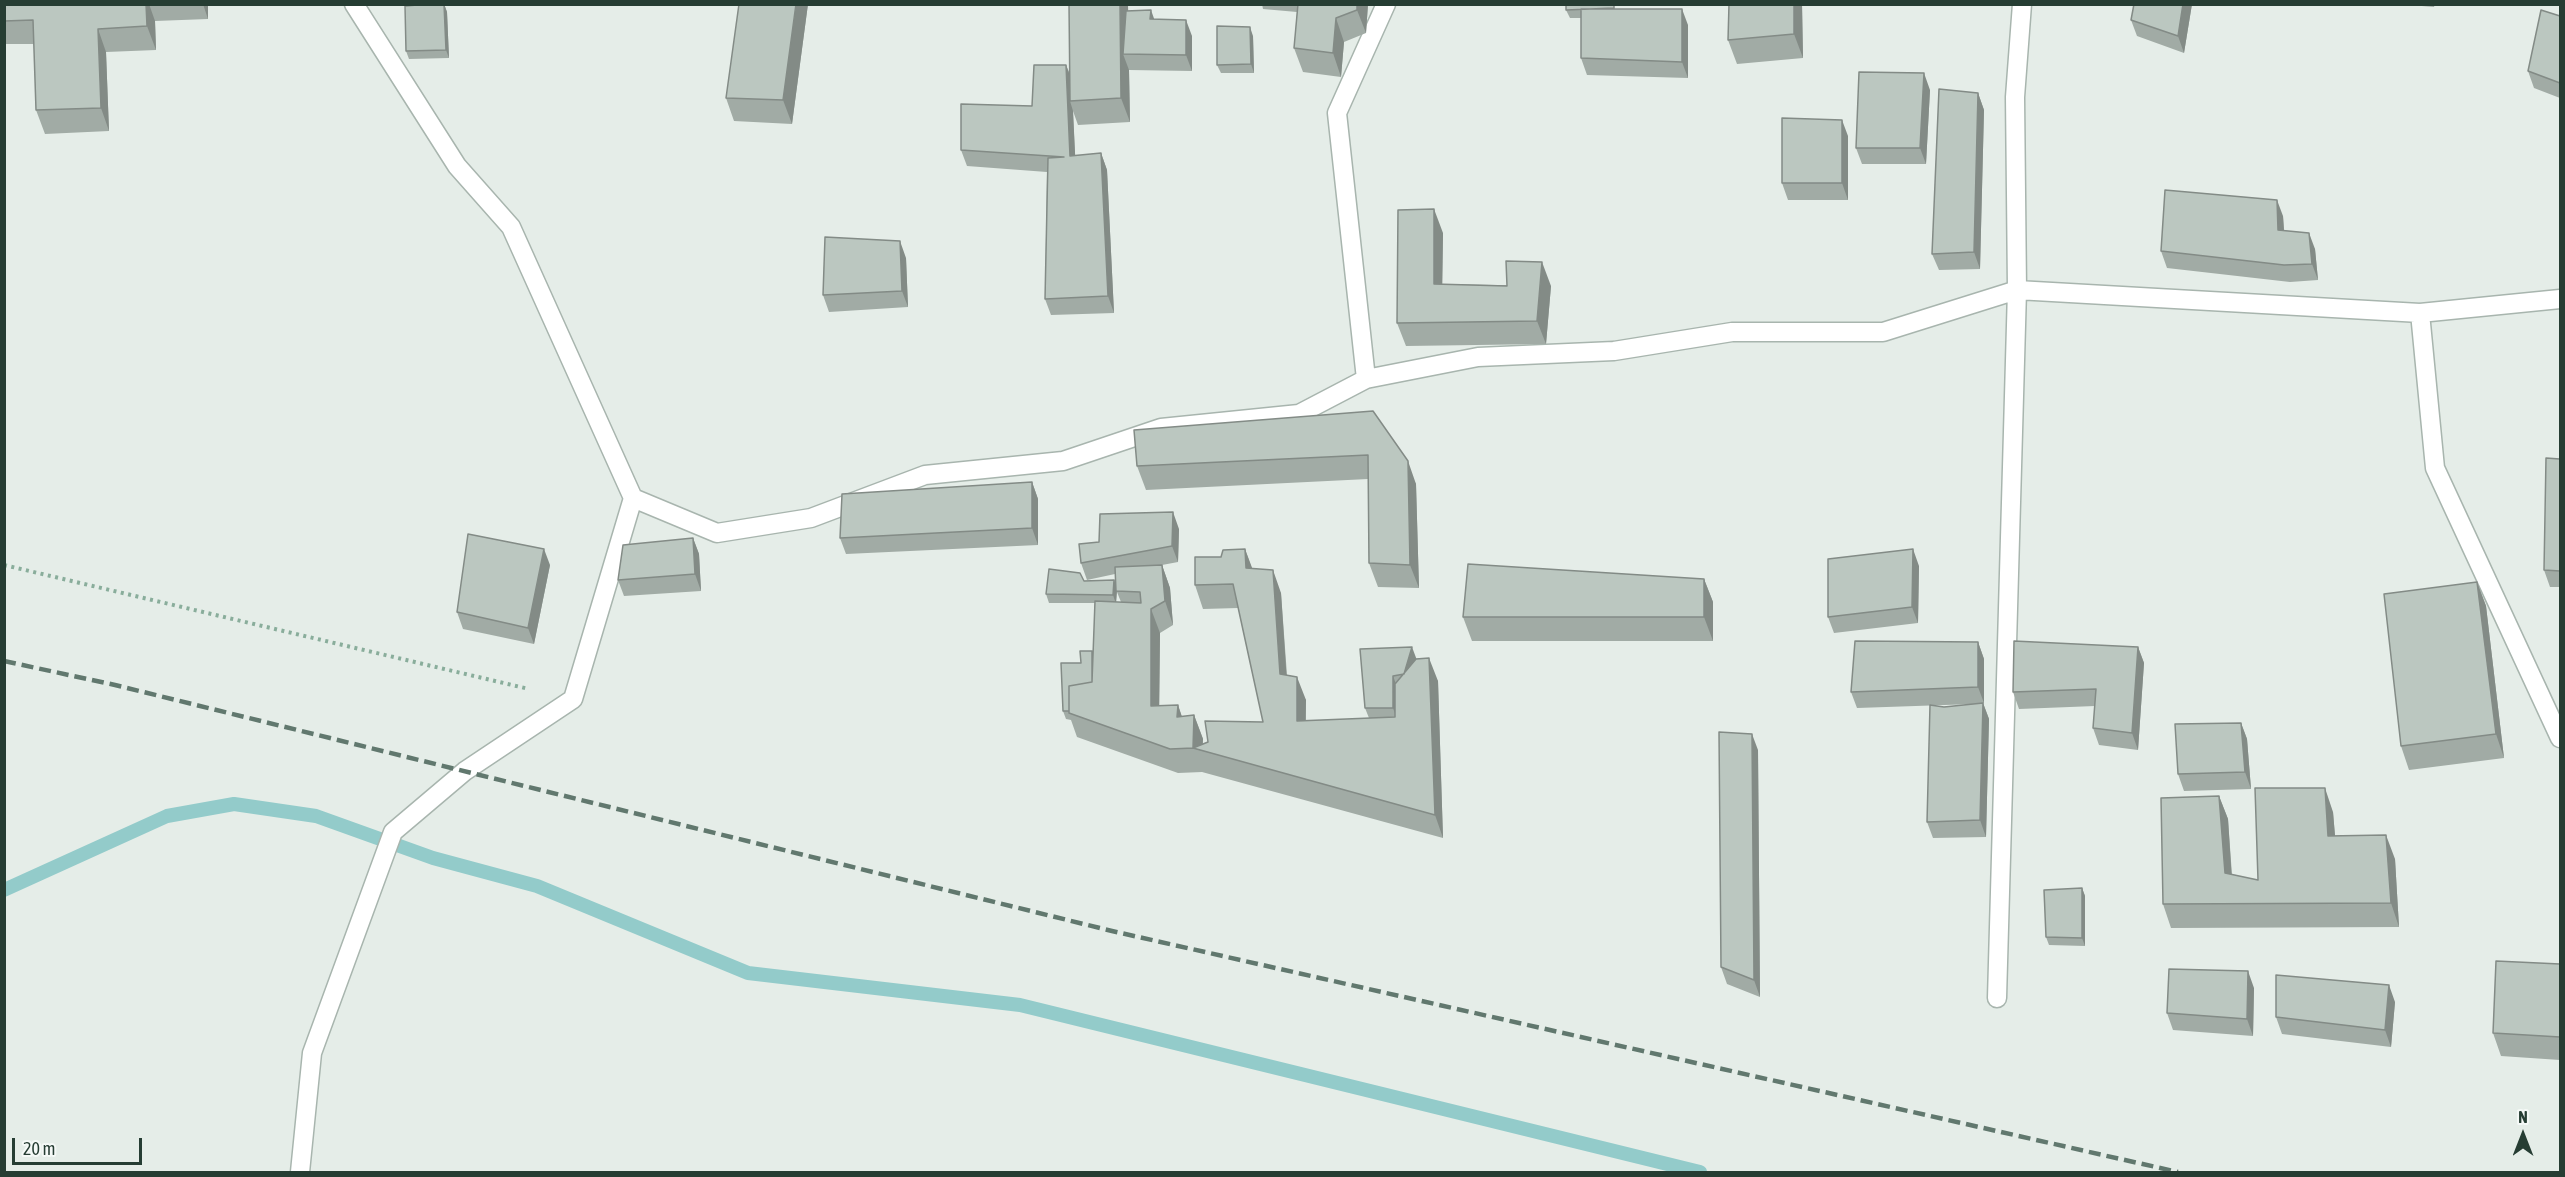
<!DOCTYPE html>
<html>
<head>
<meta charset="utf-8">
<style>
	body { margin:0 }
	#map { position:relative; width:2565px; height:1177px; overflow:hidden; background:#e5ede8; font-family:"Asap Condensed",sans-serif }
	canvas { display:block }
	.frame { position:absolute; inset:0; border:6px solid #263d33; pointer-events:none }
	.north { position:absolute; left:2493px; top:1105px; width:60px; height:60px; -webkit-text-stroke:4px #f5f9f7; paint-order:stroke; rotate:0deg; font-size:16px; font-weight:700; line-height:24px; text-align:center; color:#263d33 }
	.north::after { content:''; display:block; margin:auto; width:21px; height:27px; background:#263d33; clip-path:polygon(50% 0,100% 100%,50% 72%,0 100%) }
	.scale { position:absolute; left:12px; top:1138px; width:130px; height:27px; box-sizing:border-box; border:3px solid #263d33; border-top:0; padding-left:8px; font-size:18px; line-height:21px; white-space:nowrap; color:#263d33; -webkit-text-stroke:4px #f5f9f7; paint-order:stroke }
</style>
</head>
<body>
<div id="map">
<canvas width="2565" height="1177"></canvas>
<div class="frame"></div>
<div class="north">N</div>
<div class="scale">20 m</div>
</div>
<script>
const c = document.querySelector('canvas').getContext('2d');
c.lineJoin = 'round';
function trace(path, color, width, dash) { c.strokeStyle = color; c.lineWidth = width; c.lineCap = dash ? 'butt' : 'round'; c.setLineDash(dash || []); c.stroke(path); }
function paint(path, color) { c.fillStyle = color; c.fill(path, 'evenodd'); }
trace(new Path2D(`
	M4 890 167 816 234 804 316 816 433 858 537 886 748 973 1020 1005 1700 1172`), '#93cbca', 14);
const minor = new Path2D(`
	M354 4 457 166 511 227 633 498 717 533 811 518 925 475 1063 461 1161 428 1299 414 1366 379 1478 357 1614 351 1732 332H1883L2017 290 2420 313 2560 299
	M2420 313 2435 468 2560 738
	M1366 379 1337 113 1386 4
	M1997 998 2017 290 2015 97 2022 4
	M300 1172 312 1053 393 832 465 771 573 699 633 498`);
trace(minor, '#a8b5ae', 21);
trace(new Path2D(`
	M4 565 529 689`), '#89ad9b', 4, [3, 4.5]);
trace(minor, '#fff', 18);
trace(new Path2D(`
	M4 661 115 685 1112 931 2178 1172`), '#61786e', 4.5, [12, 6]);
paint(new Path2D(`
	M4 4H208V19L155 21 156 50 106 52 109 131 45 134 36 110 34 44H4Z
	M444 4 447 12 449 58 409 59 406 51Z
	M808 4 792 124 734 121 726 98Z
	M1262 4H1368L1366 33 1344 42 1341 77 1303 72 1294 48 1297 12 1263 9Z
	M1729 4H1802L1803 58 1737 64 1728 40Z
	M2192 4 2184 53 2137 36 2131 20Z
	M2397 4H2435L2434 7Z
	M1617 9 1688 25V78L1587 75 1581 58V18H1570L1566 10Z
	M1129 11 1154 19 1192 36V71L1129 70 1130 122 1078 125 1073 111 1075 156 1101 153 1107 170 1114 313 1051 315 1045 299 1047 172 967 166 961 150 1032 106 1066 65 1070 74Z
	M2560 16V98L2534 88 2528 71Z
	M1253 36 1254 73H1221L1217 65Z
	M1930 90 1926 164H1862L1856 148Z
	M1978 93 1984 110 1980 269 1939 270 1932 254Z
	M1848 136V200H1788L1782 183Z
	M2283 216 2284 230 2315 249 2318 280 2290 282 2167 268 2161 251Z
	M1443 233 1442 284 1551 286 1546 344 1406 346 1397 323Z
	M906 258 908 307 829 312 823 295Z
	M1373 411 1416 484 1419 588 1378 587 1369 563 1368 479 1146 490 1137 466Z
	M2560 459V587H2550L2544 570Z
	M1032 482 1038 499V545L846 554 840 538Z
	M1179 529 1178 562 1162 565 1170 588 1173 625 1160 633 1159 705H1178L1182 717 1194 715 1203 739V744L1263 722 1238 608 1203 609 1195 585 1221 557 1245 549 1252 569 1281 593 1287 675 1306 700V721L1369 718 1365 708 1360 649 1417 659 1438 681 1443 838 1202 772 1178 773 1077 737 1071 720 1066 719 1063 711 1081 663 1093 655 1095 603H1049L1046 594 1084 581 1114 580 1116 584 1115 574 1087 580 1081 563 1099 542ZM1117 592 1121 602H1116Z
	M693 538 699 554 701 591 624 596 618 580Z
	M550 565 534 644 463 629 457 612Z
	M1919 566 1918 623 1834 633 1828 617Z
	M1704 579 1713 602V641H1472L1463 617Z
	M2477 582 2486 606 2504 758 2409 770 2401 746Z
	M1978 642 1984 659V703H1983L1989 719 1986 837 1933 838 1927 822 1944 707 1974 704 1857 708 1851 692Z
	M2138 647 2144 663 2138 750 2099 745 2093 728 2095 706 2019 709 2013 692Z
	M2241 723 2247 739 2251 789 2184 791 2178 774Z
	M1758 750 1760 997 1727 984 1721 967Z
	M2219 796 2228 819 2232 875 2258 880 2333 812 2335 836 2395 859 2399 927 2171 928 2163 904Z
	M2082 888 2085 896V946L2049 945 2046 937Z
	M2560 964V1060L2501 1056 2493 1033Z
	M2254 988 2253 1036 2173 1030 2167 1013Z
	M2395 1002 2391 1047 2282 1034 2276 1017Z`), '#a1aba5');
paint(new Path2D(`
	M146 4H149L155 21 156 50 147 26Z
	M203 4H208V19Z
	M444 4 447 12 449 58 446 50Z
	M796 4H808L792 124 783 100Z
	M1120 4H1128L1129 54H1123L1129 70 1130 122 1121 98Z
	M1357 4H1368L1366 33 1357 10Z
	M1794 4H1802L1803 58 1794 34Z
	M2183 4H2192L2184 53 2178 36Z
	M1682 9 1688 25V78L1682 62Z
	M1151 10 1157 27 1150 19Z
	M1336 18 1344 42 1341 77 1333 53Z
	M1186 20 1192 36V71L1186 55Z
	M1250 27 1253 36 1254 73 1251 64Z
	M98 29 106 52 109 131 101 108Z
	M1066 65 1072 81 1070 101 1073 111 1076 173 1070 156Z
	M1924 73 1930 90 1926 164 1920 148Z
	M1978 93 1984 110 1980 269 1974 252Z
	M1842 120 1848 136V200L1842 183Z
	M1101 153 1107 170 1114 313 1108 296Z
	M2277 200 2283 216 2285 246 2278 230Z
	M1434 209 1443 233 1442 307 1434 284Z
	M2309 233 2315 249 2318 280 2312 264Z
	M900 241 906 258 908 307 902 291Z
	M1542 262 1551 286 1546 344 1537 321Z
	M1408 461 1416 484 1419 588 1410 565Z
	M1032 482 1038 499V545L1032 528Z
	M1173 512 1179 529 1178 562 1172 546Z
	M693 538 699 554 701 591 695 574Z
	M544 549 550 565 534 644 528 628Z
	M1245 549 1254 573 1246 568Z
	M1913 549 1919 566 1918 623 1912 607Z
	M1162 565 1170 588 1173 625 1165 601Z
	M1273 570 1281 593 1288 698 1280 674Z
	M1704 579 1713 602V641L1704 617Z
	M1114 580 1117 588 1116 604 1113 595Z
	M2477 582 2486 606 2504 758 2496 734Z
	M1151 609 1160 633 1159 729 1151 706Z
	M1978 642 1984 659V703L1978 687Z
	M1412 647 1418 663 1404 674Z
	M2138 647 2144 663 2138 750 2132 733Z
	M1429 658 1438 681 1443 838 1435 815Z
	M1393 676 1399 692V725L1393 708Z
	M1297 677 1306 700 1305 745 1297 721Z
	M1983 703 1989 719 1986 837 1980 820Z
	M1178 705 1186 729 1177 717Z
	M1194 715 1203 739 1202 751 1193 748Z
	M2241 723 2247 739 2251 789 2245 772Z
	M1752 734 1758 750 1760 997 1754 980Z
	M2325 788 2333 812 2337 859 2328 836Z
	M2219 796 2228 819 2233 897 2225 873Z
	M2386 835 2395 859 2399 927 2391 903Z
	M2082 888 2085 896V946L2082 938Z
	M2248 971 2254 988 2253 1036 2247 1019Z
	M2389 985 2395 1002 2391 1047 2385 1030Z`), '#838b86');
const building = new Path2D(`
	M4 4H146L147 26 98 29 101 108 36 110 33 20 4 21Z
	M430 4H444L446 50 406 51 405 6Z
	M739 4H796L783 100 726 98Z
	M1069 4H1120L1121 98 1070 101Z
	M1298 4H1357V10L1336 18 1333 53 1294 48Z
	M1566 4H1614V8L1566 10Z
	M1729 4H1794V34L1728 40Z
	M2134 4H2183L2178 36 2131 20Z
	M1581 9H1682V62L1581 58Z
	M1151 10 1150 19 1186 20V55L1123 54 1126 11Z
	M2541 10 2560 16V83L2528 71Z
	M1217 26 1250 27 1251 64 1217 65Z
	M1034 65H1066L1070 156 1101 153 1108 296 1045 299 1048 158 1064 157 961 150V104L1032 106Z
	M1859 72 1924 73 1920 148H1856Z
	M1939 89 1978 93 1974 252 1932 254Z
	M1782 118 1842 120V183H1782Z
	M2165 190 2277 200 2278 230 2309 233 2312 264 2284 265 2161 251Z
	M1434 209V284L1507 286 1506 261 1542 262 1537 321 1397 323 1398 210Z
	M825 237 900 241 902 291 823 295Z
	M1373 411 1408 461 1410 565 1369 563 1368 455 1137 466 1134 430Z
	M2546 458 2560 459V571L2544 570Z
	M1032 482V528L840 538 842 494Z
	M1173 512 1172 546 1081 563 1079 544 1099 542 1100 514Z
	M468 534 544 549 528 628 457 612Z
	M693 538 695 574 618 580 623 545Z
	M1245 549 1246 568 1273 570 1280 674 1297 677V721L1395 717V684L1416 659 1429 658 1435 815 1193 748 1170 749 1069 713V686L1092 682 1095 601 1141 603 1140 592 1116 591 1115 567 1162 565 1165 601 1151 609V706L1178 705 1177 717 1194 715 1193 748 1208 742 1205 721 1263 722 1233 584 1195 585V557H1221L1223 550Z
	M1913 549 1912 607 1828 617V559Z
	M1468 564 1704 579V617H1463Z
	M1049 569 1080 573 1084 581 1114 580 1113 595 1046 594Z
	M2477 582 2496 734 2401 746 2384 594Z
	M1855 641 1978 642V687L1851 692Z
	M2014 641 2138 647 2132 733 2093 728 2096 689 2013 692Z
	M1412 647 1404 674 1393 676V708H1365L1360 649Z
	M1080 651H1092V682L1069 686V711H1063L1061 663H1081Z
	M1983 703 1980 820 1927 822 1930 705 1944 707Z
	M2241 723 2245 772 2178 774 2175 724Z
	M1719 732 1752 734 1754 980 1721 967Z
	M2255 788H2325L2328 836 2386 835 2391 903 2163 904 2161 798 2219 796 2225 873 2258 880Z
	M2082 888V938L2046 937 2044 890Z
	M2496 961 2560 964V1037L2493 1033Z
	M2169 969 2248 971 2247 1019 2167 1013Z
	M2276 975 2389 985 2385 1030 2276 1017Z`);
paint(building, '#bbc7c0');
trace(building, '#838b86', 1.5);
</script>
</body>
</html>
